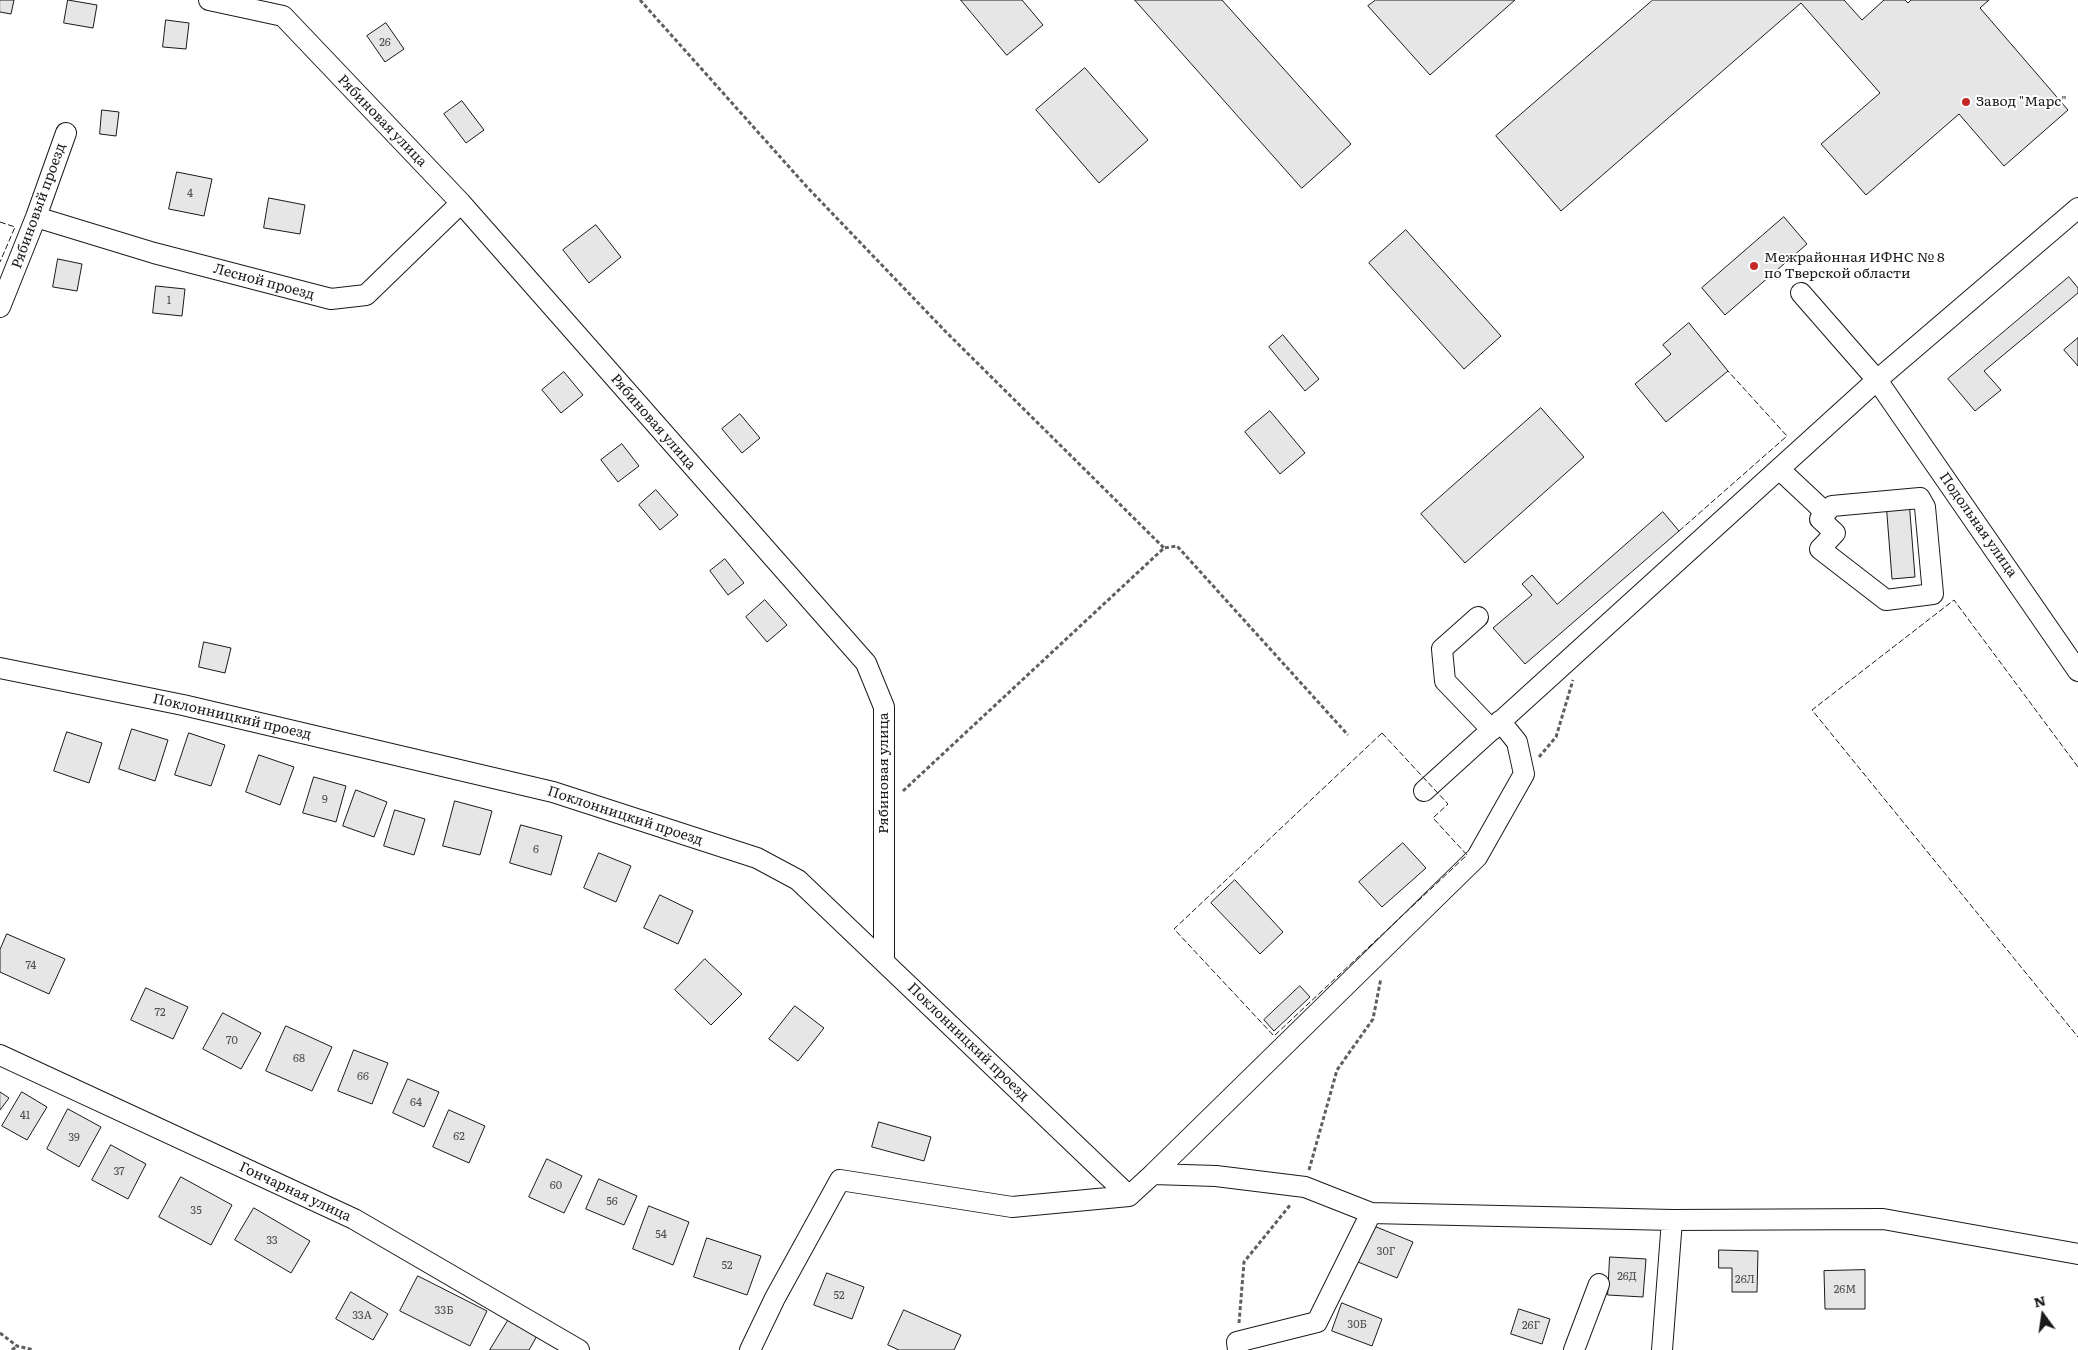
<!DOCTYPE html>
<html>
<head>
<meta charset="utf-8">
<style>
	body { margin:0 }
	#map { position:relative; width:2078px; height:1350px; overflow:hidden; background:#fff; font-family:Literata,serif }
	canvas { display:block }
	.north { position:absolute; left:2018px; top:1290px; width:50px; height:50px; -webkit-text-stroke:4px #fff; paint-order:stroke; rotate:346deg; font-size:14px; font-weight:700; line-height:20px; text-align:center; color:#1a1a1a }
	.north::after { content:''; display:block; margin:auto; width:18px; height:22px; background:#1a1a1a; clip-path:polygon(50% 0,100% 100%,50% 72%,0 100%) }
</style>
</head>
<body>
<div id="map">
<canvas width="2078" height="1350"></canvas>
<div class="north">N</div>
</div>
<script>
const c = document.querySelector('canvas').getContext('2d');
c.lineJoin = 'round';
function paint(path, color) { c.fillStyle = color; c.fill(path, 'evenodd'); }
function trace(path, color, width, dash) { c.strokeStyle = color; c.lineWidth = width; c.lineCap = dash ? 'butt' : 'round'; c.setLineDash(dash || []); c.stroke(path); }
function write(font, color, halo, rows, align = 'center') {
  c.font = font + ' Literata,serif'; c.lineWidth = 4; c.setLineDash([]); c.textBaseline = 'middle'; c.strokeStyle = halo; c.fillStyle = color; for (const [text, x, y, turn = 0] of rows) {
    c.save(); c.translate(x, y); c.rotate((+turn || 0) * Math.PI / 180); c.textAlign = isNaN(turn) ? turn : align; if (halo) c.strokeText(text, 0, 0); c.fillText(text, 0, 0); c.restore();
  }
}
const building = new Path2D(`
	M0 0H14L11 14 0 12Z
	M68 0 97 5 93 28 64 23Z
	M961 0H1022L1043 25 1007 55Z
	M1135 0H1222L1351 144 1302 188Z
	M1376 0H1515L1430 75 1368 6Z
	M1653 0H1844L1862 20 1884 0H1905L1908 3 1911 0H1989L1980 8 2068 110 2004 166 1959 114 1866 195 1821 144 1880 93 1801 3 1561 211 1496 136Z
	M166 20 189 23 186 49 163 47Z
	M386 23 404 49 385 62 367 36Z
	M1085 68 1148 140 1099 183 1036 110Z
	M462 101 484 130 466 143 444 114Z
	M102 110 119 112 116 136 100 134Z
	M177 172 212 179 204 216 169 209Z
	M269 198 305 205 300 234 264 228Z
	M1784 217 1807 244 1725 315 1702 288Z
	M596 225 621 257 589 283 563 250Z
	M1406 230 1501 336 1464 369 1369 263Z
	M58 259 82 264 77 291 53 287Z
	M2069 277 2078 288V293L1984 371 2001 390 1975 411 1948 379Z
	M156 286 185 289 182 316 153 313Z
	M1689 323 1728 371 1666 422 1635 384 1671 354 1663 345Z
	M1283 335 1319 379 1305 391 1269 347Z
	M2078 338V366L2064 350Z
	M564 372 583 395 561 413 542 390Z
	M1541 408 1584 457 1465 563 1421 514Z
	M1270 411 1305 453 1280 474 1245 432Z
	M740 414 760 438 742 453 722 429Z
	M622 444 639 466 618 482 601 460Z
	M656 490 678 515 660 530 639 505Z
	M1909 500 1915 577 1892 579 1886 502Z
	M1663 512 1679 531 1525 664 1493 628 1532 595 1522 584 1532 575 1557 604Z
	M725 559 744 583 728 595 710 571Z
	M765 600 787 625 767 642 746 617Z
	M204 642 231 648 225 673 199 667Z
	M132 729 168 740 155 781 119 769Z
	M67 732 102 743 89 783 54 771Z
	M189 733 225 745 211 786 175 775Z
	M259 755 294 767 280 805 246 792Z
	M314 777 346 786 336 822 303 813Z
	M356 790 387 802 374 837 343 826Z
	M455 801 492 811 480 855 443 846Z
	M395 810 425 819 414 855 384 846Z
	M521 825 562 836 551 875 510 863Z
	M1403 843 1426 868 1382 907 1359 882Z
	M599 853 631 866 616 902 584 888Z
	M1235 880 1283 932 1260 954 1211 903Z
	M660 895 693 911 678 944 644 928Z
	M7 934 65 959 49 994 0 972V950Z
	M705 959 742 994 711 1025 675 990Z
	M1300 986 1310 997 1274 1031 1264 1020Z
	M146 988 188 1007 173 1039 131 1020Z
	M795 1006 824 1028 798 1061 769 1039Z
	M223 1013 261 1033 241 1069 203 1049Z
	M286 1026 332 1047 312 1091 266 1071Z
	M354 1050 388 1063 372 1104 338 1091Z
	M408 1079 439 1092 424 1127 393 1113Z
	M0 1092 9 1098 0 1110Z
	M22 1092 47 1107 27 1140 2 1126Z
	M68 1109 101 1127 79 1167 47 1149Z
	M449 1110 485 1126 469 1163 433 1147Z
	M879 1122 931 1137 924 1161 872 1147Z
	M111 1145 146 1164 128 1199 92 1180Z
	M547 1159 582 1176 564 1213 529 1197Z
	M181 1177 232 1205 211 1245 159 1217Z
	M599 1179 637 1196 624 1225 586 1209Z
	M649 1206 689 1222 673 1265 633 1249Z
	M254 1208 310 1241 291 1273 235 1240Z
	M1374 1226 1413 1242 1397 1278 1358 1262Z
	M707 1238 761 1256 747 1295 694 1277Z
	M1719 1250 1758 1251 1757 1292H1732V1268H1719Z
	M1610 1257 1646 1259 1643 1297 1608 1295Z
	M1865 1270V1309H1825L1824 1271Z
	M827 1273 864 1287 852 1319 814 1305Z
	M418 1276 487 1311 470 1346 400 1311Z
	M351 1292 388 1314 373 1340 336 1319Z
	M1342 1303 1382 1319 1372 1346 1332 1331Z
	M1519 1309 1550 1319 1542 1344 1511 1334Z
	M904 1310 961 1335 954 1350H899L888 1345Z
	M509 1319 537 1336 529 1350H490Z`);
paint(building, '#e6e6e6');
trace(building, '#1a1a1a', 1);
const minor = new Path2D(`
	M209 0 283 16 461 203 866 663 884 707V962
	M36 217 154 253 331 299 366 295 461 203
	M1801 293 1877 380 2078 671
	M0 307 36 217 66 133
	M1779 469 1826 513
	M1920 498 1925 507 1933 594 1886 600 1820 549 1835 533 1820 519 1832 506Z
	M1478 617 1442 649 1445 681 1492 730
	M0 668 183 705 553 792 757 858 798 880 1129 1196
	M1424 791 1877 380 2078 208
	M0 1055 354 1219 579 1350
	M1153 1174 1216 1176 1305 1187 1371 1213 1672 1220 1883 1219 2078 1254
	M750 1350 775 1298 840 1180 1012 1207 1129 1196 1153 1174 1477 857 1524 774 1517 742 1500 721
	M1238 1350 1237 1342 1317 1322 1371 1213
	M1574 1350 1599 1284
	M1662 1350 1672 1220`);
trace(minor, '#1a1a1a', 22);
trace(new Path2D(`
	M640 0 807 187 946 332 1164 548
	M1539 757 1556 737 1573 680
	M903 791 1164 548 1177 546 1348 735
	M1309 1170 1337 1070 1373 1019 1381 978
	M1239 1323 1244 1262 1291 1204
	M0 1333 17 1346 34 1350
	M12 1350 17 1346`), '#5f5f5f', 3, [4, 2.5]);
trace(minor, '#fff', 20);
trace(new Path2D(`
	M0 222 15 227 0 262
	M1679 531 1787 436 1728 371
	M1382 733 1448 804 1433 818 1467 855 1274 1036 1174 929Z
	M2078 767 1954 600 1812 710 2078 1037`), '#1a1a1a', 1, [6, 2.5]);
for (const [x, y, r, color] of [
	[1966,102,5,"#c62828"],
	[1754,266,5,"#c62828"]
]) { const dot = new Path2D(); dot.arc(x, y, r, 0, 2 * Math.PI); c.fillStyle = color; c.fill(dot); trace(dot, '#fff', 2); }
write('11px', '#4d4d4d', null, [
	["26",385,43],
	["4",190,194],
	["1",169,301],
	["9",325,800],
	["6",536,850],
	["74",31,966],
	["72",160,1013],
	["70",232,1041],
	["68",299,1059],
	["66",363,1077],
	["64",416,1103],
	["41",25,1116],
	["62",459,1137],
	["39",74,1138],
	["37",119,1172],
	["60",556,1186],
	["56",612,1202],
	["35",196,1211],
	["54",661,1235],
	["33",272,1241],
	["30Г",1386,1252],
	["52",727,1266],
	["26Д",1627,1277],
	["26Л",1745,1280],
	["26М",1845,1290],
	["52",839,1296],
	["33Б",444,1311],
	["33А",362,1316],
	["30Б",1357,1325],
	["26Г",1531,1326]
]);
write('14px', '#1a1a1a', '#fff', [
	["Завод \"Марс\"",1976,102],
	["Межрайонная ИФНС № 8",1764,258],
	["по Тверской области",1764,274]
], 'left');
write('14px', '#1a1a1a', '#fff', [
	["Рябиновая улица",382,121,46],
	["Рябиновый проезд",39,206,-70],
	["Лесной проезд",264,282,15],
	["Рябиновая улица",653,422,49],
	["Подольная улица",1978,525,55],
	["Поклонницкий проезд",232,717,13],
	["Рябиновая улица",884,773,-90],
	["Поклонницкий проезд",625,816,18],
	["Поклонницкий проезд",968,1042,44],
	["Гончарная улица",295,1192,25]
]);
</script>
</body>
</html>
